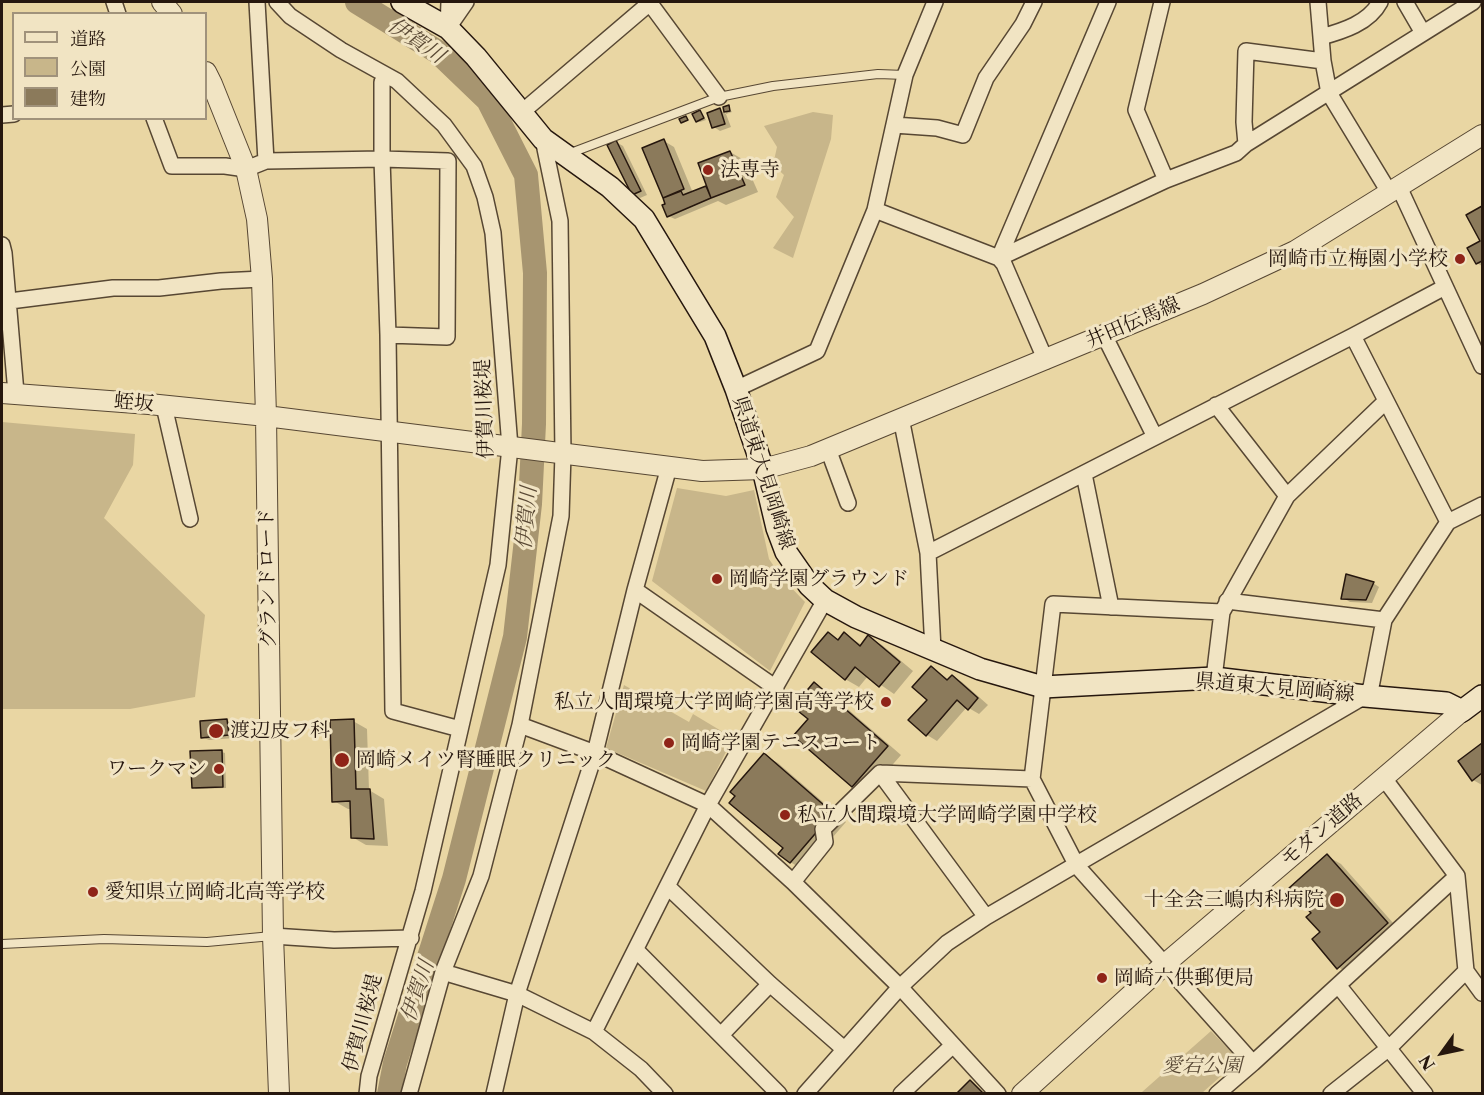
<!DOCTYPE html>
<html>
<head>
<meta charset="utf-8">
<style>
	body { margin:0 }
	#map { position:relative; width:1484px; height:1095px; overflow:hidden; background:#e9d6a3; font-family:"Libre Caslon Text","Noto Serif JP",serif }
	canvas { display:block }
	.frame { position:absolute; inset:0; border:3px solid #26170e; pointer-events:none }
	.legend { position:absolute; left:12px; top:12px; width:195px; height:108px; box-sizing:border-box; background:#f1e4c3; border:2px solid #a0927b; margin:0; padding:8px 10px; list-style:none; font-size:18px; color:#26170e }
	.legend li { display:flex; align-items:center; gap:12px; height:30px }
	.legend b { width:30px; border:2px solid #a0927b }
	.north { position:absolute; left:1412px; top:1023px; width:60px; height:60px; -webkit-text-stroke:4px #f1e4c3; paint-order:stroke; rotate:237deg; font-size:16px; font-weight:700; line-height:24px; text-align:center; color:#26170e }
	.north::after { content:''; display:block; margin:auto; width:21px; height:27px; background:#26170e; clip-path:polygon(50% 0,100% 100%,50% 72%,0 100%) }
</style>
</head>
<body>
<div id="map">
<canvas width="1484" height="1095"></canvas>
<div class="frame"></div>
<ul class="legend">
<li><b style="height:8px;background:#f1e4c3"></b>道路</li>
<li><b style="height:16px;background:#c8b68a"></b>公園</li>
<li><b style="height:16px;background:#8b7a5b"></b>建物</li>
</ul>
<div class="north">N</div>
</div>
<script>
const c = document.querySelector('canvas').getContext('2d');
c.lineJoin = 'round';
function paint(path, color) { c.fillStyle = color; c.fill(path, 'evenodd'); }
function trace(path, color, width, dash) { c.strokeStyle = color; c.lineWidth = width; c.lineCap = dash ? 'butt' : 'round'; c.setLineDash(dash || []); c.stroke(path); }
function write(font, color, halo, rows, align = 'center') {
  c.font = font + ' "Libre Caslon Text","Noto Serif JP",serif'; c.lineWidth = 6; c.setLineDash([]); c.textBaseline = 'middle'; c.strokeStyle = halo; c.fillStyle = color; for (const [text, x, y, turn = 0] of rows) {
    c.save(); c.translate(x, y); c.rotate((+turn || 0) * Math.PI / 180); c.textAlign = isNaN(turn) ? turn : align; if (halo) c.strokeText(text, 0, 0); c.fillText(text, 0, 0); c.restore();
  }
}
paint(new Path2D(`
	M813 112 833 115 831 139 793 258 773 248 794 217 776 197 784 175 773 165 777 147 764 126Z
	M2 422 135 434 133 465 104 518 205 615 195 697 130 709H2Z
	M677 488 726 496 754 490 769 559 782 578 805 602 770 671 652 581Z
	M624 685 689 722 693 714 733 738 706 791 606 748Z
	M1211 1031 1239 1060 1202 1093 1143 1094 1142 1092Z`), '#c8b68a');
paint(new Path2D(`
	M728 107 732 112 726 114 731 127 720 131 714 127 720 110 726 114 725 108Z
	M700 112 706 120 700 122 697 121Z
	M664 141 674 147 693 193 706 188 710 190 730 152 744 160 758 192 726 205 718 201 675 219 668 216 667 205 644 149Z
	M616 142 623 146 647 195 640 198 633 194Z
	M1482 208V266L1477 263 1469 249 1482 241 1468 215Z
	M1373 583 1379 587 1372 603 1350 602 1343 598Z
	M828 634 839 640 844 634 862 645 868 637 882 645 913 671 894 694 868 676 859 687 845 679Z
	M932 668 949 680 952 676 962 682 988 705 979 714 967 707 937 741 927 735Z
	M814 684 828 692 901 755 867 794 853 786 795 736 810 719Z
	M227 721 234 724 235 738 209 740 202 737Z
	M353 721 367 729 369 790 384 799 388 846 366 845 352 837V809H348L334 801Z
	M1482 745V785L1473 780 1460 762Z
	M222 752 225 753 226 788 196 789 193 787Z
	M764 755 778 763 846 822 804 870 790 862 785 848Z
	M1327 856 1341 864 1401 932 1352 975 1338 967 1322 932Z`), '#0003');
trace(new Path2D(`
	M357 2 438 52 488 100 526 175 535 273 534 424 530 504 515 637 454 879 395 1063 389 1094`), '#a79570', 24);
const building = new Path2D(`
	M729 105 730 111 724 112 723 107Z
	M720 108 725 124 712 128 707 113Z
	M700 110 704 118 696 122 692 114Z
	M686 116 688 120 681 123 679 119Z
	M664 139 684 189 663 198 642 148Z
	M616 140 641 191 632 195 607 145Z
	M730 151 745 185 711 198 698 163Z
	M706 186 711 198 667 217 662 205 665 204 663 198 681 191 683 195Z
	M1482 206V261L1476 264 1467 248 1480 241 1466 215Z
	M1346 574 1374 582 1366 600 1341 599Z
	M828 632 838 640 844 632 860 646 868 635 900 662 879 687 855 667 845 680 811 652Z
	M931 666 947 680 952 675 978 698 968 710 957 700 926 736 908 720 927 700 912 687Z
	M814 682 888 746 852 787 793 736 808 719 793 707Z
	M227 719 229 735 201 738 200 721Z
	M354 719 356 789H370L374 839 351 838 350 801 332 802 330 720Z
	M1482 743V773L1472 781 1458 761Z
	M222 750 223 787 192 788 190 751Z
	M764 753 833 813 790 863 778 854 783 848 729 803 735 796 730 792Z
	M1327 854 1388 923 1337 969 1312 939 1320 932 1306 917 1311 913 1289 888Z
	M970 1080 984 1094H956Z`);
paint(building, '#8b7a5b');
trace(building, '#26170e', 1.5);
const service = new Path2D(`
	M568 154 719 97 773 86 878 74 905 75
	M2 944 104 939 207 942 272 936`);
const minor = new Path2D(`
	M114 2 118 14
	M277 2 290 16 341 50 397 81 444 125 474 166 485 197 493 233 510 447 498 565 423 891 369 1076 367 1094
	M649 2 719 97
	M1162 2 1136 110 1166 180
	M1318 2 1323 61 1329 93 1389 192
	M1405 2 1423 33
	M448 28 466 2
	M448 28 449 2
	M1321 37C1343 31 1369 23 1380 2
	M382 82V159L388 335 393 711 460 729
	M522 112 651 2
	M2 115 14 114
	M154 118 172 166H225L246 169 266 161 257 2
	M894 125 937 128 963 135 986 78 1023 24 1034 2
	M1246 144 1244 122 1246 51 1323 61
	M266 161 382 159 448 161 447 337 388 335
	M1399 187 1482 366
	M875 210 999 258 1004 264 1046 361
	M2 245 4 253 16 393
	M999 258 1166 180 1236 153 1246 144 1473 2
	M999 258 1108 2
	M2 302 113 288H159L221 281 262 279
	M1104 335 1155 437
	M1353 336 1448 522
	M736 389 817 351 875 210 905 75 935 2
	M1216 405 1287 496
	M164 406 190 519
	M901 418 928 553 933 650
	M828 449 848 503
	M1084 474 1111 607
	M928 553 1353 336 1445 287
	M635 590 776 688
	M1227 601 1384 620
	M1214 678 1222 612 1287 496 1386 401
	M520 725 595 753 708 805 793 882 900 987 998 1094
	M880 773 986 917
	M1383 777 1457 876 1466 971 1482 993
	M793 882 825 842 823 829 880 773 1032 779
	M668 887 770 984 844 1049
	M273 936 334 940 411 938
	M636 950 779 1094
	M443 972 517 994 594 1032 641 1069 665 1094
	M1338 985 1425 1094
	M594 1032 708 805 825 600
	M721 1035 770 984
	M1253 1063 1457 876
	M409 1094 443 972 481 876 520 725 561 516 563 454 560 221 543 139
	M494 1094 517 994 595 753 635 590 669 467
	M805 1094 900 987 947 943 986 917 1365 696 1371 687 1384 620 1448 522 1482 505
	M901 1094 953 1045
	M1217 1094 1253 1063 1077 866 1032 779 1053 604 1222 612
	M1331 1094 1389 1048 1466 971`);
const tertiary = new Path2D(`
	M162 2 172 14
	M206 72 212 84 246 169 257 219 262 279 266 416 273 936 279 1094
	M2 393 149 404 266 416 702 471 763 469 811 456 1203 294 1295 251 1482 135
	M1022 1094 1165 964 1462 711`);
const secondary = new Path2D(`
	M402 2 448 28 476 57 543 139 610 187 644 219 715 336 736 389 763 469 777 528 786 552 809 585 825 600 856 617 980 669 1043 687 1214 678 1365 696 1446 703 1462 711 1482 696`);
trace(service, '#574733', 10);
trace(minor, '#574733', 18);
trace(tertiary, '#574733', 22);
trace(secondary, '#26170e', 24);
trace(service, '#f1e4c3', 8);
trace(minor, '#f1e4c3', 15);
trace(tertiary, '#f1e4c3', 20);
trace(secondary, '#f1e4c3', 21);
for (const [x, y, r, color] of [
	[708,170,6,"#8f2418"],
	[1460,259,6,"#8f2418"],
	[717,579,6,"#8f2418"],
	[886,702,6,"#8f2418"],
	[216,731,8,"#8f2418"],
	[669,743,6,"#8f2418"],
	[342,760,8,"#8f2418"],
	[219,769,6,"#8f2418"],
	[785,815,6,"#8f2418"],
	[93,892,6,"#8f2418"],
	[1337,900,8,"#8f2418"],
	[1102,978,6,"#8f2418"]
]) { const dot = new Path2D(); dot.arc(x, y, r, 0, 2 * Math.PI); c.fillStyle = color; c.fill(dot); trace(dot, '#f1e4c3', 2); }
write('20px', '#26170e', '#f1e4c3', [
	["法専寺",720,170],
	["岡崎市立梅園小学校",1448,259,"right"],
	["岡崎学園グラウンド",729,579],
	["私立人間環境大学岡崎学園高等学校",874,702,"right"],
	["渡辺皮フ科",230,731],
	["岡崎学園テニスコート",681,743],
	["岡崎メイツ腎睡眠クリニック",356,760],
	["ワークマン",207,769,"right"],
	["私立人間環境大学岡崎学園中学校",797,815],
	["愛知県立岡崎北高等学校",105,892],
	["十全会三嶋内科病院",1324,900,"right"],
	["岡崎六供郵便局",1114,978]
], 'left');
write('20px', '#26170e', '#f1e4c3', [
	["井田伝馬線",1133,323,-23],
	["蛭坂",134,403,5],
	["伊賀川桜堤",485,409,-92],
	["県道東大見岡崎線",763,473,72],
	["グランドロード",268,578,-91],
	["県道東大見岡崎線",1275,688,5],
	["モダン道路",1322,830,-41],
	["伊賀川桜堤",363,1023,-75]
]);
write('italic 20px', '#574733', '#f1e4c3', [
	["愛宕公園",1202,1066]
]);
write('italic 21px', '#5a4935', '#f1e4c3', [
	["伊賀川",416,41,34],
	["伊賀川",527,518,-85],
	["伊賀川",418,991,-72]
]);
</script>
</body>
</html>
